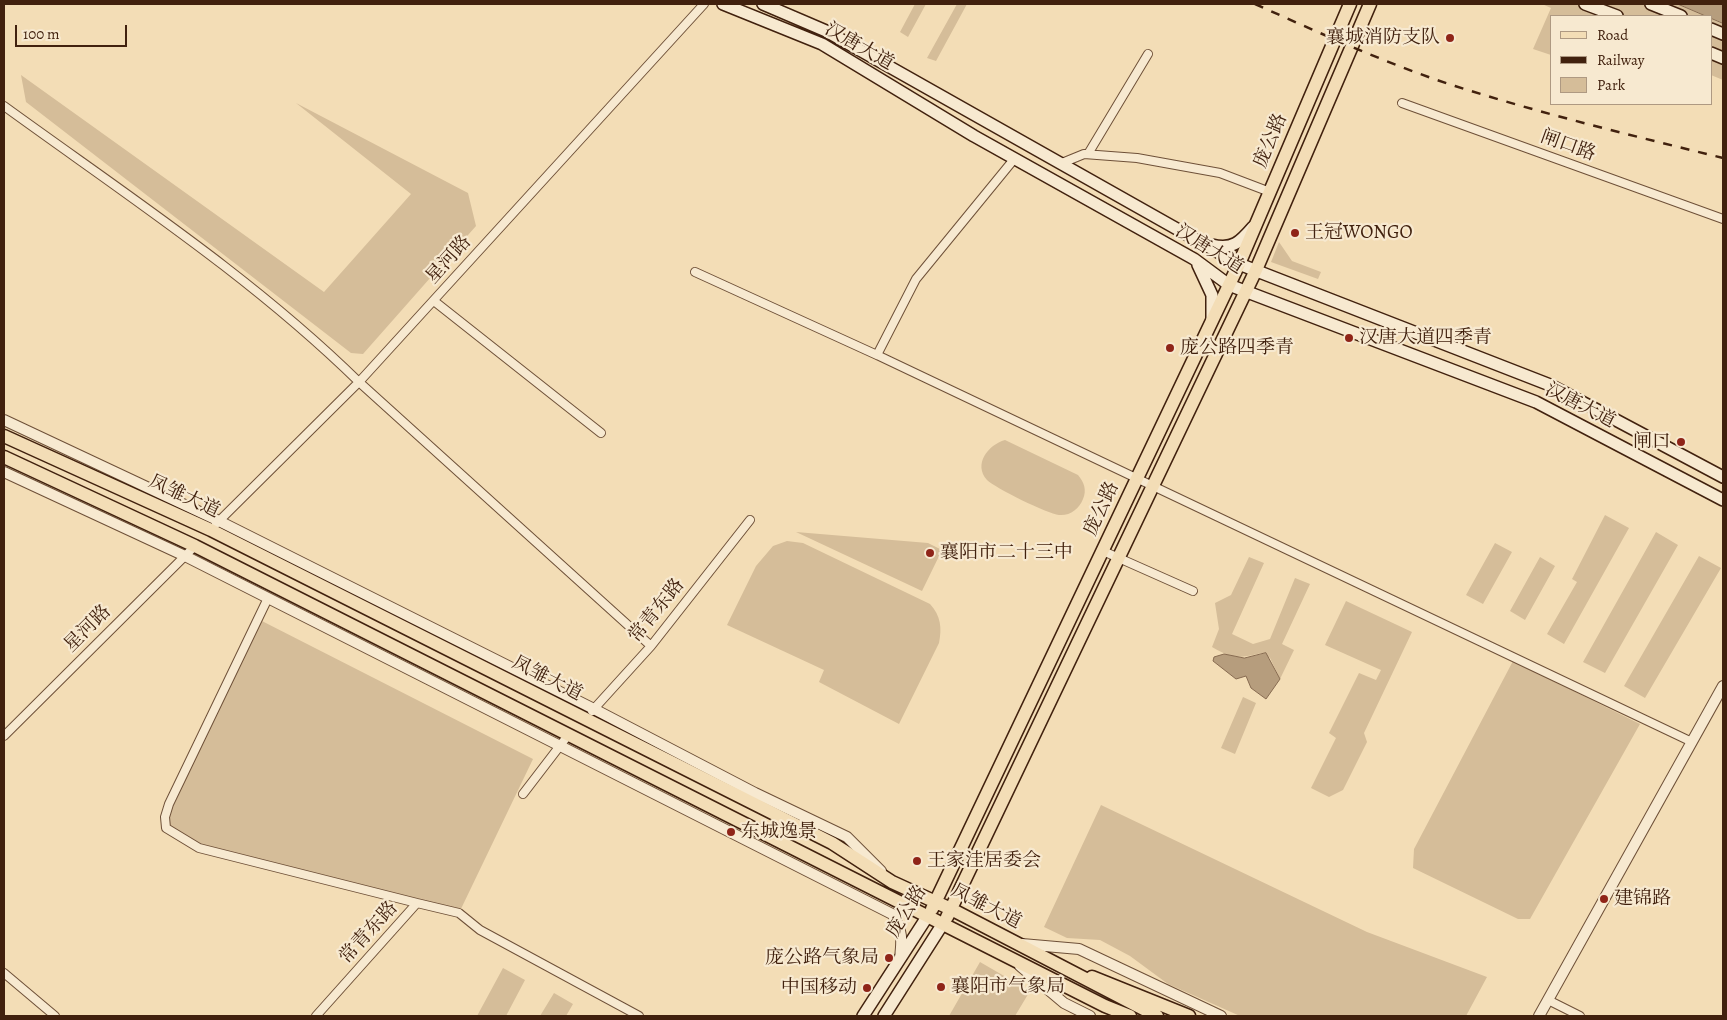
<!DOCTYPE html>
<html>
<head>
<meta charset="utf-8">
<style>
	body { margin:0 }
	#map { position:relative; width:1727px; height:1020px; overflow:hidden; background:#f3ddb6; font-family:Alegreya,serif }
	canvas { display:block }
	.frame { position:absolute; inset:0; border:5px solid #41210e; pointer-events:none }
	.legend { position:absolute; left:1550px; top:15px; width:162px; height:90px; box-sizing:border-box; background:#f7e9d0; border:1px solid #ae9982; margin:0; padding:6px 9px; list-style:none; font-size:15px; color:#41210e }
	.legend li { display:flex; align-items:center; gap:10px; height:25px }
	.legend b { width:25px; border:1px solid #ae9982 }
	.scale { position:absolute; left:15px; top:25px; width:112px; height:22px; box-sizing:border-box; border:2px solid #41210e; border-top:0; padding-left:6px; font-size:15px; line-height:18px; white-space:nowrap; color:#41210e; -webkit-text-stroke:4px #f7e9d0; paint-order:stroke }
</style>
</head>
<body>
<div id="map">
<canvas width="1727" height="1020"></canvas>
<div class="frame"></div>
<ul class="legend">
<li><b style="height:6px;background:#f3ddb6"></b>Road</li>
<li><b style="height:6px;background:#41210e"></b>Railway</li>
<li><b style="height:14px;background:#d5bd99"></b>Park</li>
</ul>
<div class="scale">100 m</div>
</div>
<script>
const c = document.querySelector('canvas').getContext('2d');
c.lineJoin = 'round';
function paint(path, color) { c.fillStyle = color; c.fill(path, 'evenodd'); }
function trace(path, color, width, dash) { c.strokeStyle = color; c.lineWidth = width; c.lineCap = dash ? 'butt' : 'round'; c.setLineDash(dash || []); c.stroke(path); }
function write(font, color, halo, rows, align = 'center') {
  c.font = font + ' Alegreya,"Noto Serif SC",serif'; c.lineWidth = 4.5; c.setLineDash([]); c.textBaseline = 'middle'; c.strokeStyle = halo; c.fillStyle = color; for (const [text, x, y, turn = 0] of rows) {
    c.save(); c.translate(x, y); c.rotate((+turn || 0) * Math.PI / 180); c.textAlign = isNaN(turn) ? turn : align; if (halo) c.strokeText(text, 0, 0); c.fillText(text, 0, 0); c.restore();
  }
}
paint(new Path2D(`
	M915 4H926L908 37 900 32Z
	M957 4H967L936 61 927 58Z
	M1542 4H1678L1707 16H1551V55L1533 49 1551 8Z
	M1711 18 1723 23V80L1711 75Z
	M21 75 324 292 411 194 296 103 468 193 476 226 363 354 351 353 26 102Z
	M1279 242 1292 261 1321 272 1318 279 1271 262Z
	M1005 440 1078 475C1084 482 1087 490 1083 499 1079 509 1070 516 1059 515 1048 514 995 488 987 480 973 464 988 445 1005 440Z
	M1605 515 1629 528 1564 644 1547 634 1577 582 1572 579Z
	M796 532 928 543 942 550 922 591Z
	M1656 532 1678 545 1605 673 1583 662Z
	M787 541 803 543 930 604C941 616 942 628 939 643L899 724 819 682 824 670 727 625 756 566 773 546Z
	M1495 543 1512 552 1483 604 1466 595Z
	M1699 556 1721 568 1645 698 1624 686Z
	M1249 557 1264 563 1232 634 1253 644 1270 639 1295 578 1310 584 1282 644 1294 650 1280 679 1270 658 1262 653C1239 658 1234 660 1212 647L1219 629 1215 603 1231 595Z
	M1540 557 1555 566 1525 620 1510 611Z
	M1346 601 1412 632 1364 733 1367 742 1343 790 1329 797 1311 788 1336 738 1329 733 1359 673 1376 680 1381 670 1325 645Z
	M258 619 533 759 459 913 199 848 166 828 169 804Z
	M1513 661 1640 724 1530 919H1518L1413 868 1414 849Z
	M1243 697 1256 703 1235 754 1221 748Z
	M1101 805 1367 932 1487 977 1466 1016H1240L1168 984 1130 956 1100 940 1067 938 1044 927Z
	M980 962 1030 991 1015 1016H949Z
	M503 968 525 980 506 1016H477Z
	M554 993 573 1004 566 1016H540Z`), '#d5bd99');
const water = new Path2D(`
	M1678 4H1723V23Z
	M1266 653 1280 679 1266 699 1251 688 1246 676 1236 679 1213 661 1214 657 1224 654 1244 658Z`);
paint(water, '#b69d7d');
trace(water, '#876b51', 1);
const minor = new Path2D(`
	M1402 103 1723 219
	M4 106C125 194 252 277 359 382L651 646
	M1088 154 1148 54
	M1015 158 916 279 877 355 1692 742
	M1062 163 1084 154 1137 158 1220 173 1270 192
	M695 272 877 355
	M434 301 601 433
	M216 524 359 382 704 4
	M1103 551 1193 591
	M268 598 169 804 165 817 166 828 199 848 417 903
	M592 711 651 646 750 520
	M4 736 195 546
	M523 794 569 734
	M4 973 55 1016
	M1548 1000 1580 1016
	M316 1016 417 903 459 913 480 930 639 1016`);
const tertiary = new Path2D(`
	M4 420 219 521 594 709 755 793 847 837 881 871
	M4 472 185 556 892 914C903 929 902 941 900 958
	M1022 944 1079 949 1221 1016
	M1020 966 1064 1003 1090 1016
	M1539 1016 1723 686`);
const secondary = new Path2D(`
	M723 4 822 44 974 136 1194 259 1229 285 1536 402 1723 500
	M763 4 826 31 1239 264 1550 385 1723 477
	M1585 4 1617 16
	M1651 4 1681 16
	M1711 29 1723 34
	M1711 53 1723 58
	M1212 245C1233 250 1240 242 1253 227
	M1198 265 1212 295V320
	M863 1016 927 917
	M884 1016 942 925`);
const primary = new Path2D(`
	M4 436 211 530 832 843 892 882 951 909 1157 1016
	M4 457 195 546 1105 1006 1130 1016
	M932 909 1239 264 1350 4
	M947 917 1256 270 1370 4
	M1092 977 1189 1016`);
trace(minor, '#6e5038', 10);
trace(tertiary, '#6e5038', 12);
trace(secondary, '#41210e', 14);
trace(primary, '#41210e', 15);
trace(minor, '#f7e9d0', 8);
trace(tertiary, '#f7e9d0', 10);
trace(secondary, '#f7e9d0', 11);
trace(primary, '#f3ddb6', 12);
trace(new Path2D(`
	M1255 4C1320 33 1387 64 1455 86 1543 114 1634 136 1723 158`), '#41210e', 2.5, [9, 9]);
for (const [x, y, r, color] of [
	[1450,38,5,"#8f2418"],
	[1295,233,5,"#8f2418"],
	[1349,338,5,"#8f2418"],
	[1170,348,5,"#8f2418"],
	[1681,442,5,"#8f2418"],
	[930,553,5,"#8f2418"],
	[731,832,5,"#8f2418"],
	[917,861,5,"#8f2418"],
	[1604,899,5,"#8f2418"],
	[889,958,5,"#8f2418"],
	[941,987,5,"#8f2418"],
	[867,988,5,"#8f2418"]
]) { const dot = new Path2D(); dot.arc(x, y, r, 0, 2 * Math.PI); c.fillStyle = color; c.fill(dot); trace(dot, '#f7e9d0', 2); }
write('19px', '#41210e', '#f7e9d0', [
	["襄城消防支队",1440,38,"right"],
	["王冠WONGO",1305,233],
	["汉唐大道四季青",1359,338],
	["庞公路四季青",1180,348],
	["闸口",1671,442,"right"],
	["襄阳市二十三中",940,553],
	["东城逸景",741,832],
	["王家洼居委会",927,861],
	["建锦路",1614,899],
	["庞公路气象局",879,958,"right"],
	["襄阳市气象局",951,987],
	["中国移动",857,988,"right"]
], 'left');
write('19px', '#41210e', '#f7e9d0', [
	["汉唐大道",859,47,30],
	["庞公路",1271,141,-67],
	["闸口路",1568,146,20],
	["汉唐大道",1209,250,32],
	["星河路",449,260,-48],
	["汉唐大道",1580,406,27],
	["凤雏大道",184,497,25],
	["庞公路",1102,509,-65],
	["常青东路",657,611,-51],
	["星河路",88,629,-45],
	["凤雏大道",547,679,27],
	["凤雏大道",986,907,27],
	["庞公路",907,912,-58],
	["常青东路",369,933,-48]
]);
</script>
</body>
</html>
